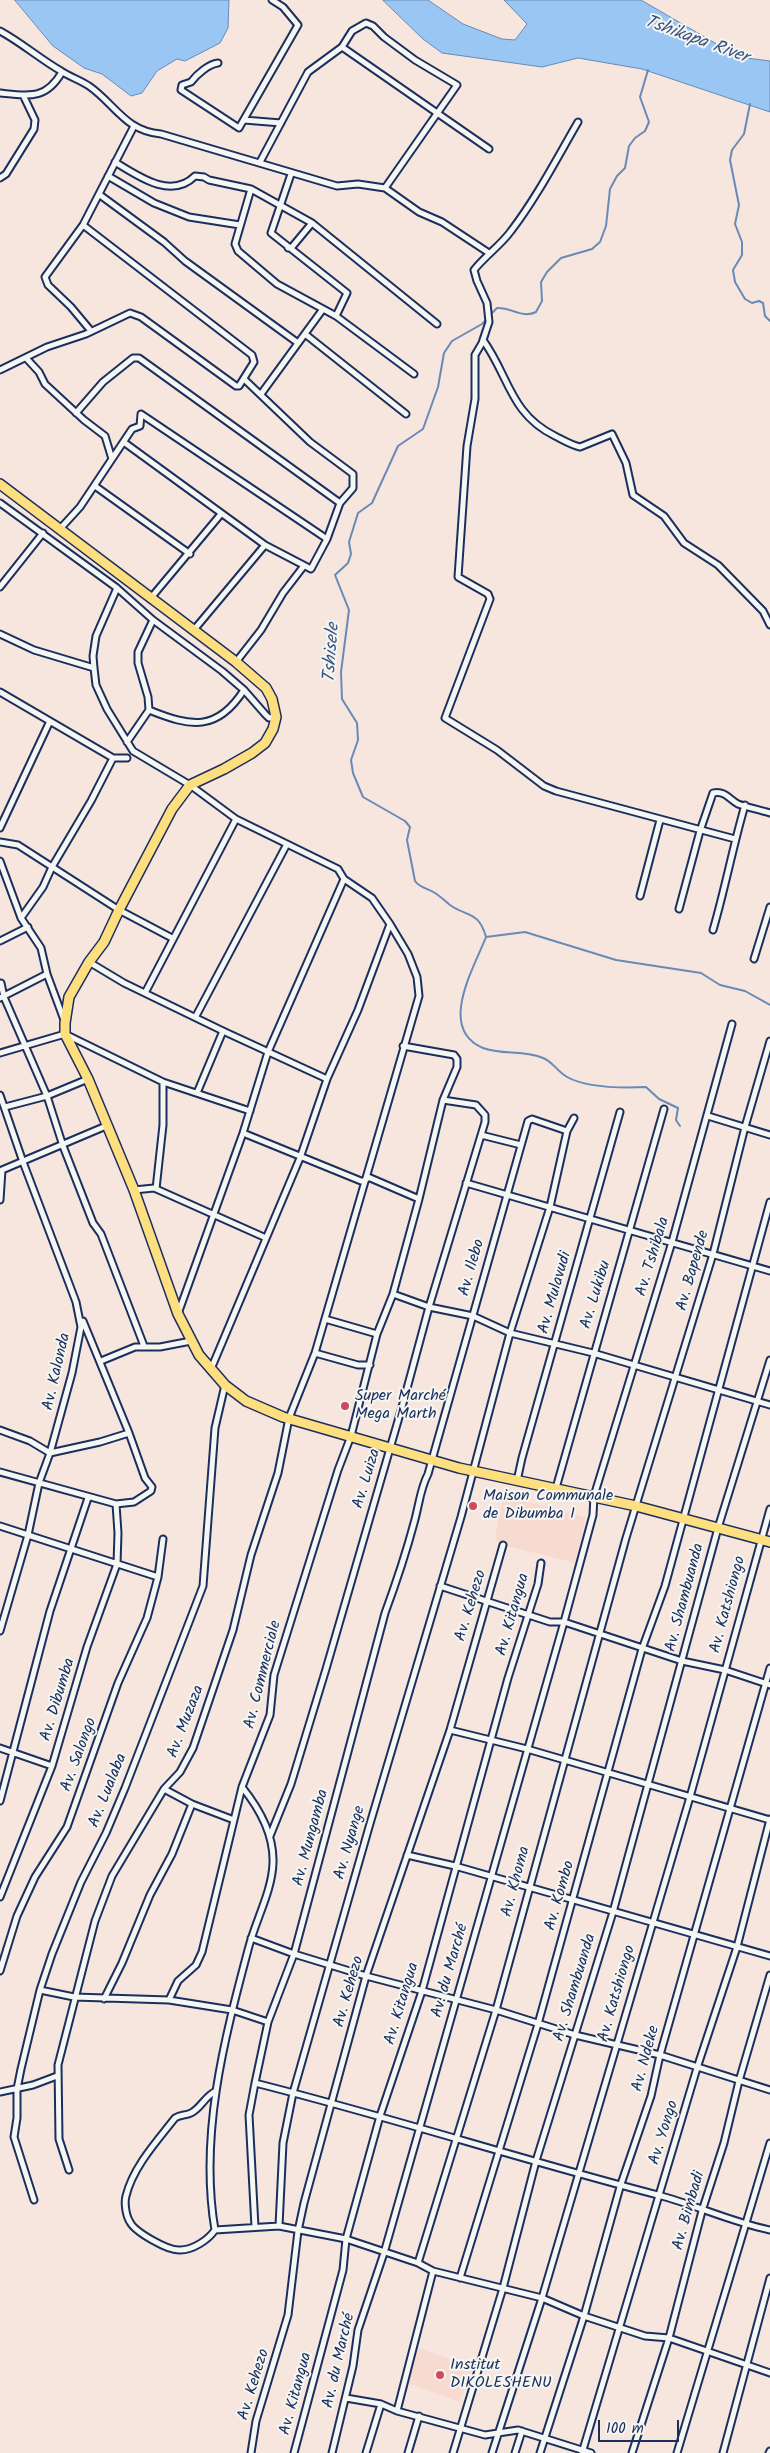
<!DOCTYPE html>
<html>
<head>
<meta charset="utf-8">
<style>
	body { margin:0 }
	#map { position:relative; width:770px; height:2453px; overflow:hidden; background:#f7e6de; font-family:Kalam,sans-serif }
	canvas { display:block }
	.scale { position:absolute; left:598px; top:2420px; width:81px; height:22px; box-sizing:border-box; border:2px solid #1b2f5e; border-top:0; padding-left:6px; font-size:15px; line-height:18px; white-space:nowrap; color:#1b2f5e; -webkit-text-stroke:4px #f6f6f2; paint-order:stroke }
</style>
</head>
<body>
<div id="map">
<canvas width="770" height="2453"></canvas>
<div class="scale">100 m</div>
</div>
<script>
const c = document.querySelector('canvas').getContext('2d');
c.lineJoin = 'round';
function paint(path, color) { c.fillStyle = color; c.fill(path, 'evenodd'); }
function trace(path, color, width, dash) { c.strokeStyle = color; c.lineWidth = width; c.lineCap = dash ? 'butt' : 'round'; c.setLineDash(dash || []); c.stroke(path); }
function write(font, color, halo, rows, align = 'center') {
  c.font = font + ' Kalam,sans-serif'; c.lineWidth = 4; c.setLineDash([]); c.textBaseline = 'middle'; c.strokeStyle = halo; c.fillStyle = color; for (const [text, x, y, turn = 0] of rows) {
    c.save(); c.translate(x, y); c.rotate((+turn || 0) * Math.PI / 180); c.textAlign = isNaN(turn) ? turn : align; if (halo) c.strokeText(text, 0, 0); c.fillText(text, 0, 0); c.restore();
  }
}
paint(new Path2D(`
	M506 1496 586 1517 575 1563 498 1544 495 1536 503 1499Z
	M419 2348 472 2367 460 2402 407 2383Z`), '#f8dbd0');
const water = new Path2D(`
	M15 0H229L228 28 220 43 185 61 177 59 157 71 142 93 131 96 102 74 84 68 53 46Z
	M383 0H428L463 24 502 39 515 40 527 24 504 0H641L739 57 770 61V112L642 69 578 58 542 67 442 53 423 39Z`);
paint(water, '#99c6f3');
trace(water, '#678ab7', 1);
trace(new Path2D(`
	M750 104 744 134 732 150 730 160 739 205 735 224 742 242V255L733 270 735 282 745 299 752 303 759 301 763 303 765 316 770 321
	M490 315 497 308C511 307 522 319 536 312L542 301 541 282 547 272 561 258 592 249 600 242 606 226 610 189 617 176 625 168 629 146 635 138 645 131 649 122 640 97 648 70
	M487 319 482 324 452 341 444 353 438 387 423 429 398 446 372 503 358 513 349 542 351 554 348 563 335 575 349 610 341 672 342 699 357 723 358 740 351 760 353 773 363 797 405 821 410 827 407 840 415 881C420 888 427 888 435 893 440 896 445 901 450 905 467 917 479 911 486 937 474 968 437 1029 483 1048 501 1055 525 1050 543 1058 552 1061 558 1072 567 1077 587 1088 624 1088 646 1087L659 1099 678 1108 676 1120 680 1126
	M486 937 525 932 616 960 701 973 720 985 745 991 770 1005`), '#678ab7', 2);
const street = new Path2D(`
	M0 31C22 43 40 59 61 71 70 77 80 80 89 86 115 104 125 131 161 134L337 186 358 184 385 188 419 212 442 222 489 253
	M342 47 489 149
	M218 63C209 64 197 74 191 82L182 85 181 90 239 128 298 25 283 7 272 0
	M0 93C29 96 46 100 62 72
	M244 120 281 123
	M578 122C557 158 537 197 511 231 501 245 485 256 474 270L477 281 487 303 489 322 482 343 475 355V399L467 446 458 577 488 594 490 599 445 718 497 750 544 786 556 791 735 839
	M115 162C138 176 171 200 195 176L204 177 209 180 251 189 312 223 437 324
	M260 162 308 72 342 47 352 31 366 23 373 26 384 37 415 60 457 85 385 188
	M291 174 271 233 347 293 336 316
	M108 176 154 203 189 217 240 225
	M0 178 6 174 34 129 35 120 23 95
	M251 189 237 237 235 244 238 251 277 284 336 316 414 374
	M100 195 164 242 185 261 298 343
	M288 248 292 247 312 223
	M91 331 71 307 48 285 45 277 83 225 134 126
	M305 334 406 414
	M483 340C509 376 510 414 555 436 563 440 571 445 580 447L612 434 626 463 633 495 664 516 684 543 718 565 763 611 770 625
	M27 359 39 372 45 384 84 420 105 436 112 459
	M0 370 47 347 86 334 130 313 141 317 236 386H239L254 362 252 355 83 225
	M261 394 323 309
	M76 413 103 382 133 358H139L340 503
	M125 443 265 545 311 569 327 539 340 503 353 488V474L310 442 244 379
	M95 486 190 554
	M0 503 117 588 153 620 222 671 244 690 265 714 269 718 276 717
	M59 530 80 507 132 429 140 426 141 414 327 539
	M0 587 43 533
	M150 599 221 514
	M193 631 265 545
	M0 634 34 650 94 668
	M236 662 261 630 283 593 303 567
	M0 692 113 758H127
	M149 710C191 727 217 732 244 690
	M127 742 149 710 148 697 138 663V652L153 620
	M0 828 50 721
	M0 842 18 845 119 910 172 938
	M0 861 21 918 41 948 47 974 64 1020
	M640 896 660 820
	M679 909 700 831 713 793C725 790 730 800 738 804 746 807 761 810 770 813
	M21 918 43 887 52 867 91 801 113 758
	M713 930C725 889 733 846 745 805
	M0 941 28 927
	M754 959 770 907
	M89 962 124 983 223 1031 327 1079
	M1 983 4 997 47 1096 63 1146 93 1223 101 1234 144 1346
	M145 993 236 819
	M0 998 47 974
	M196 1016 287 844
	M0 1053 65 1034 163 1082 250 1111
	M197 1093 223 1031
	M0 1095 23 1162 76 1302 81 1327 72 1373 50 1453 39 1483 28 1535 0 1631
	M5 1107 47 1096 88 1079
	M708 1116 770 1135
	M243 1133 361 1181H365L368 1177 419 1199
	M481 1135 521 1145
	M466 1183 770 1271
	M156 1189 163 1125V1082
	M134 1190 154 1188 266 1238
	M0 1200 2 1170 106 1126
	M393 1294 429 1307 473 1316 510 1333 593 1353 770 1405
	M179 1311 243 1133 268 1052 344 879
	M325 1319 377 1334
	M315 1353 358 1365H370
	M101 1361 135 1347H160L191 1341
	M211 1369 300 1158 327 1079 358 1010 390 924
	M0 1430 30 1441 50 1453 100 1442 129 1433
	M0 1472 116 1504 134 1502 151 1491 152 1487 145 1478 129 1433 83 1321
	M517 1481 522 1458 620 1112
	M556 1488 664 1109
	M0 1526 158 1577
	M440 1586 550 1622H564L682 1661 725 1670 770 1685
	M450 1730 527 1749 770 1820
	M0 1748 52 1766
	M164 1789 192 1804 234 1820
	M0 1801 50 1611 88 1498
	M270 1836 291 1784 326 1669 402 1407 429 1307 485 1122V1115L476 1105 443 1100
	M407 1855 455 1866 770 1956
	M0 1897 52 1766 87 1647 117 1564 118 1533 116 1504
	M251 1938 294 1954 366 1976 496 2010 575 2035 660 2055 770 2090
	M0 1971 17 1916 35 1877 67 1827 118 1683 147 1618 158 1577 163 1539
	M40 1990 74 1997 169 2000 232 2010 268 2022
	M104 1999 122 1963 150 1895 172 1854 192 1804
	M169 2000 178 1981 196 1965 202 1952 242 1787 270 1715 274 1675 338 1470 351 1436 377 1334 393 1294 419 1199 443 1100 457 1067V1059L454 1055 403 1046
	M255 2083C390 2117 523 2160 658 2195 696 2205 731 2222 770 2230
	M216 2091C205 2096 201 2108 191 2113 185 2116 181 2114 175 2118 157 2141 133 2167 126 2196 124 2203 126 2216 130 2222 135 2232 168 2251 180 2250 193 2250 208 2240 215 2230 199 2136 224 2040 248 1950 255 1921 272 1892 273 1863 274 1835 259 1808 242 1787
	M0 2092 33 2085 57 2076
	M69 2170 59 2139 58 2065 95 1921 112 1876 164 1789 180 1772 193 1748 233 1630 251 1555 278 1473 289 1418 315 1353 419 996 417 977 408 954 390 924 372 898 344 879 338 869 236 819 190 785 133 751 107 709 96 685 94 668 93 656 96 636 117 588
	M34 2200 14 2137 17 2118V2089L21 2069 40 1990 52 1954 81 1882 106 1833 125 1788 203 1586 215 1428 225 1385
	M279 2226 283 2143 293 2093 369 1827 461 1517 510 1333 550 1207 567 1131 574 1118
	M255 2227 249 2115 255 2083 268 2022 294 1954 385 1613C396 1583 406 1553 414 1523 419 1506 420 1489 428 1474L528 1121 532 1119 567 1131
	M215 2230 279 2226 346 2239 418 2263 433 2271 542 2298 584 2316 645 2336 669 2338 770 2373
	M418 2263 496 2010 626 1538 713 1254 745 1127 770 1041
	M460 2278 538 2024 642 1649 665 1586 770 1202
	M346 2398 381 2404 397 2411 485 2435 518 2430 591 2453
	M397 2411 433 2271
	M251 2453 256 2421 288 2315 298 2231 304 2203 366 1976 450 1730 503 1545
	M294 2453 343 2270 346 2239 380 2116 422 1991 508 1678 538 1584 541 1563
	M332 2453 353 2366 358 2330 384 2253 564 1622 593 1515 594 1496 672 1242 732 1024
	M366 2453 381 2404
	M408 2453 419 2416
	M453 2453 503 2288 536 2161 613 1912 718 1528 770 1360
	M492 2453 542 2298 690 1797 770 1509
	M515 2453 522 2431
	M540 2453 584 2316 620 2187 651 2096 660 2055 770 1668
	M582 2453 697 2068 737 1947 770 1819
	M632 2453 669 2338 702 2211 724 2143 739 2081 770 1975
	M677 2453 770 2143
	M723 2453 770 2278
	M769 2453 770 2451`);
const highway = new Path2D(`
	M0 484 236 662 266 688 272 699 276 717 273 729 265 743 252 753 224 769 190 785 172 809 119 910 104 942 89 962 69 997 65 1023V1034L88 1079 134 1190 178 1314 199 1355 225 1385 246 1401 283 1417 459 1468 636 1506 770 1542`);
trace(street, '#1b2f5e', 9);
trace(highway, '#1b2f5e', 12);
trace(street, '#f6f6f2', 5);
trace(highway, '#fddf80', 9);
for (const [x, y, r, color] of [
	[345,1406,5,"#d1495b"],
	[473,1506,5,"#d1495b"],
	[440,2375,5,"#d1495b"]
]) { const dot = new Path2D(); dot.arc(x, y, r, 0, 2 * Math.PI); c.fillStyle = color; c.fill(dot); trace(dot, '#f6f6f2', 2); }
write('16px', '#1b2f5e', '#f6f6f2', [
	["Av. Tshibala",654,1257,-73],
	["Av. Ilebo",473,1268,-74],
	["Av. Bapende",694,1271,-74],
	["Av. Mulavudi",556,1293,-74],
	["Av. Lukibu",597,1295,-73],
	["Av. Kalonda",58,1372,-77],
	["Av. Luiza",368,1479,-73],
	["Av. Shambuanda",686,1598,-75],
	["Av. Katshiongo",729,1605,-75],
	["Av. Kehezo",472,1606,-73],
	["Av. Kitangua",514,1615,-74],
	["Av. Commerciale",264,1675,-76],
	["Av. Dibumba",59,1700,-73],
	["Av. Muzaza",187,1722,-69],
	["Av. Salongo",80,1755,-70],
	["Av. Lualaba",109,1791,-68],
	["Av. Mungamba",312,1838,-75],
	["Av. Nyange",351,1843,-74],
	["Av. Khoma",517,1882,-75],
	["Av. Kombo",561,1896,-74],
	["Av. du Marché",451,1971,-74],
	["Av. Shambuanda",576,1988,-73],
	["Av. Kehezo",350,1992,-74],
	["Av. Katshiongo",618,1994,-74],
	["Av. Kitangua",403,2004,-73],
	["Av. Ndeke",647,2059,-75],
	["Av. Yongo",665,2133,-73],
	["Av. Bimbadi",690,2211,-74],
	["Av. du Marché",340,2361,-77],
	["Av. Kehezo",255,2385,-73],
	["Av. Kitangua",297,2394,-75]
]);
write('16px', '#1b2f5e', '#f6f6f2', [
	["Super Marché",355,1397],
	["Mega Marth",355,1415],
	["Maison Communale",483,1497],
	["de Dibumba I",483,1515],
	["Institut",450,2366],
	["DIKOLESHENU",450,2384]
], 'left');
write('italic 18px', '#3a5583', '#f6f6f2', [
	["Tshikapa River",696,41,20],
	["Tshisele",333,653,-86]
]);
</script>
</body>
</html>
